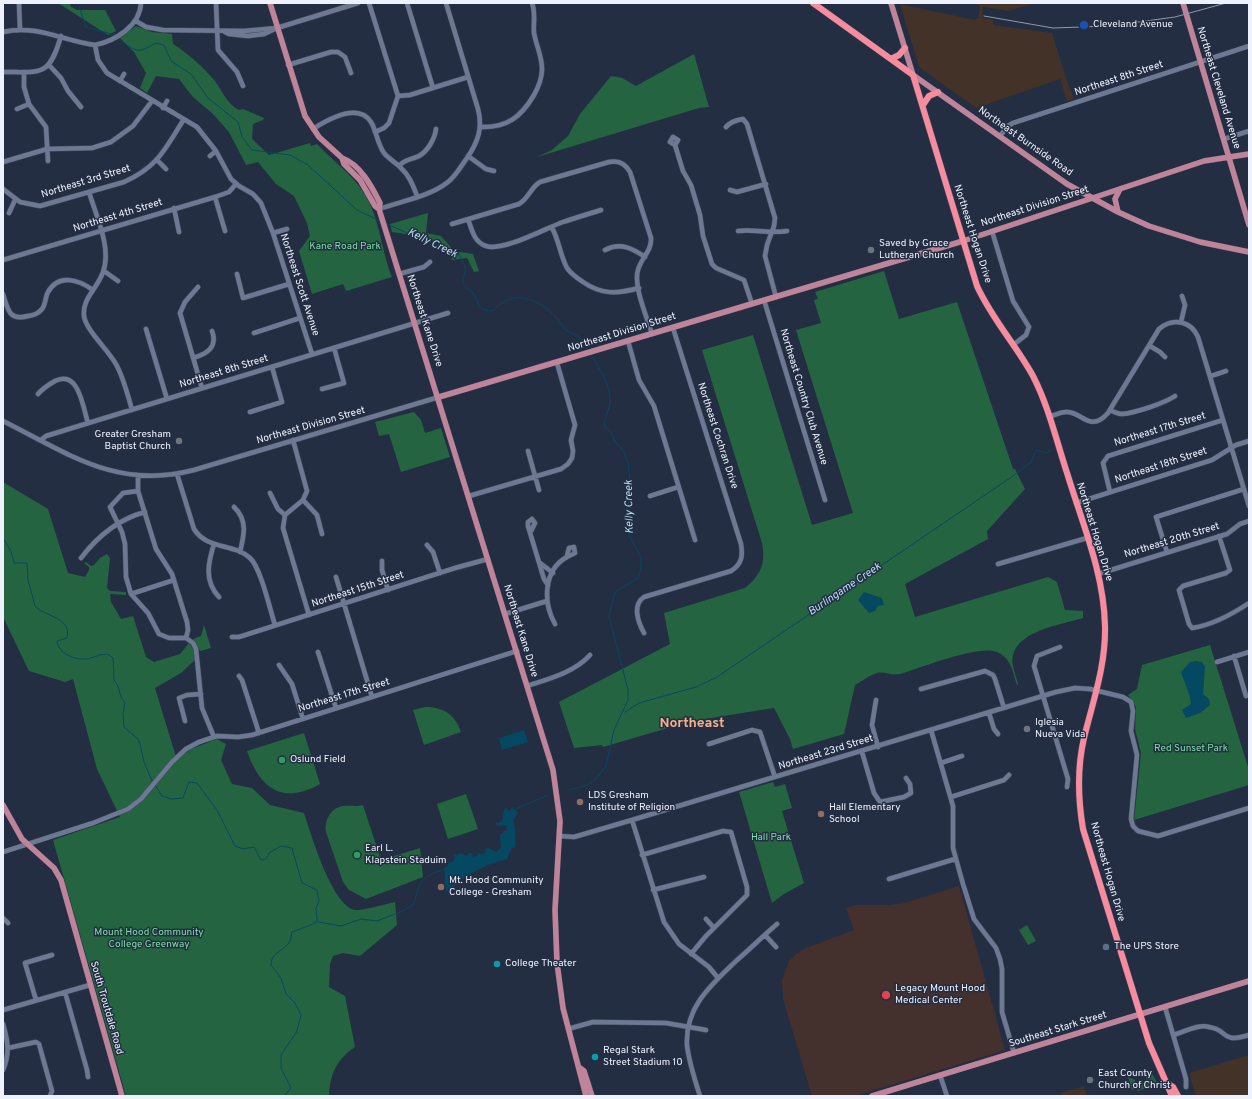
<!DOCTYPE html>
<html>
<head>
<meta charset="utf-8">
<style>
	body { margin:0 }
	#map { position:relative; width:1252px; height:1099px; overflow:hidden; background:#242e43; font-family:Overpass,sans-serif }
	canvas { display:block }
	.frame { position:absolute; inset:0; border:4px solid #edf2fe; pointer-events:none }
</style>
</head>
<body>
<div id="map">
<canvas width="1252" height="1099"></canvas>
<div class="frame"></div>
</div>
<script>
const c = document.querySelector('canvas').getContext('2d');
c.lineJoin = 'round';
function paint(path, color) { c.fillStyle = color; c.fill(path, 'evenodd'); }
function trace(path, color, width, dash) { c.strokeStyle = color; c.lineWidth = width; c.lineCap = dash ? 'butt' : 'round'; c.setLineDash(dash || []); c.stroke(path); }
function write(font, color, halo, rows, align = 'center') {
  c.font = font + ' Overpass,sans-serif'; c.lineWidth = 3; c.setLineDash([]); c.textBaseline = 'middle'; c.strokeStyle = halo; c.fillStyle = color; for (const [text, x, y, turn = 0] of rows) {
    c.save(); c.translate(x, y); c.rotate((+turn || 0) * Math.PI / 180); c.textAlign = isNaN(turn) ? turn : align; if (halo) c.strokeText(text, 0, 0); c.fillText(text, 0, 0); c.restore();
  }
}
paint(new Path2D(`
	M976 3H1036L1008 11 983 7 982 18 993 20V25L1052 33 1066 78 1074 99 1067 101 1060 79 976 108 919 67 900 4 975 20 978 18 980 6 977 5Z
	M1249 1055V1096H1196L1189 1073Z
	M1084 1086 1087 1096H1061V1093Z`), '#423227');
paint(new Path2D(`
	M959 886 1005 1050 855 1096H812L783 999 782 980 789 961 796 954 806 948 854 930 846 908 856 905H891L905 903Z`), '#44302d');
paint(new Path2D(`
	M58 3H71L70 6 77 10H105L116 31 108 35Z
	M136 26 152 32 172 34 173 44C189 54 202 66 215 81 223 92 227 104 239 110L243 109 264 118 263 120 253 124 252 139 269 155 310 143 311 146 317 144C333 161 351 173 364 193 380 218 381 250 392 277L346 291 343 284 312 294 299 251 310 236 307 223 294 196 276 184 258 162 246 165 229 132 213 114 193 97 179 79 156 76 147 93 140 88 146 73 134 52 120 38Z
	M694 54 709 107 699 108 537 157 552 150 568 136 580 114 611 76 622 78 636 86Z
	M428 213 426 233 441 236 454 251 473 254 479 271 474 272 467 258 452 260 451 254 439 240 427 241 416 233 406 234 392 232 390 224Z
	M884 271 899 319 957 302 1013 469H1015L1025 489 987 531 988 539 905 584 915 617 1048 577 1057 582 1065 610 1083 611V618C1060 625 1007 632 1013 666 1014 672 1017 679 1018 684L1017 685C1013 672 1011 658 997 652 980 644 920 668 900 674 892 676 884 671 877 673 870 675 862 681 855 685L844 734 793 749 790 739 774 708 692 721 603 747 602 745 574 748 559 702 670 644 664 613 745 588C761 575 766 563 762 543L702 350 753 335 812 525 853 513 796 330 821 323 814 300 818 299 815 292Z
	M414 412 421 420 425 433 441 428 450 457 401 472 389 434 379 436 375 422Z
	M3 482 48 509 68 573 85 577 89 570V567L84 563 86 562 91 566 94 565 100 558 107 554 110 558 107 588 110 591 126 592V595L110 594 111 602 121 619 133 616 146 657 154 662 180 654 189 643 195 652 196 659 181 673 155 688 177 760 191 749 217 739 226 744 221 760 232 784 252 788 270 805 304 813C311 834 332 906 355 910 362 911 386 904 395 902L397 925 360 956 343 953 333 956 330 964 329 987 345 996 355 1047C337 1059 330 1074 329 1096H126L53 840 120 817 97 769 73 679 65 682 29 671 3 617Z
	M204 625 211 648 200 651 193 639 201 636Z
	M1210 645 1249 770V785L1134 820 1141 753 1135 729 1136 707 1128 695 1137 689 1142 665Z
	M425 707C443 707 455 714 461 732L424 745 413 710Z
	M304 733 320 784C283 805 260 789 247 751Z
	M773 782 775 787 785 784 792 808 782 811 804 883 784 894 772 903 739 792Z
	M466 794 478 829 448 839 437 804Z
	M363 805 381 860 420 848 423 877 366 899 349 890 343 882 326 832C324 820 331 807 344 806 351 805 356 807 363 805Z
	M1027 925 1036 941 1028 945 1019 930Z
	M1151 1072 1158 1084 1138 1091 1137 1088 1132 1090 1128 1077 1135 1080 1136 1084 1147 1081 1145 1074Z`), '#246441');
paint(new Path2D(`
	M864 592 882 598 884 605 878 606 875 611 869 613 858 600Z
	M1196 661 1202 662 1205 667 1203 694 1209 699 1210 705 1200 713 1186 718 1182 710 1191 704 1190 697 1181 672 1190 662Z
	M524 730 528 742 502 750 499 738Z
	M512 807 518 812 513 820C515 823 516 842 515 847L511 849 507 859 490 864 468 875 458 882 453 889 446 891 444 886 445 872 442 869 448 866V862L451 863 455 859 454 854 457 855 461 853 466 856 469 853H472L473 857 478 855V852L481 854 485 853 486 847 496 852 501 848 500 835 507 829 506 825 497 826 496 823 502 822 504 810 507 808 508 811 511 810Z`), '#054862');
trace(new Path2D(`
	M78 3 86 27 115 35
	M119 39C136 52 137 54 156 43L164 45 171 61 191 74 208 98 238 122 242 137 252 150 290 155 308 165 357 210 380 221
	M387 224 407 233 438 244 459 255 466 268C465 272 462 279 463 283 464 287 469 289 472 292 481 303 474 310 493 311 512 288 539 298 557 318 560 321 562 327 566 330 570 334 576 334 580 338 583 341 586 347 589 351
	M3 538 11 551 14 563H27L28 580 35 606C45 617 72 617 67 638L57 641C58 653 74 660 85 659 94 659 105 649 113 658L114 680 118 686 121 697 125 703 123 713 124 727 138 739 140 744 144 762 153 783
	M625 712 639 703 696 687 717 677 1013 476 1031 462 1036 450 1046 453 1051 450
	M155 785 162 796 171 799 183 798 189 782 197 783 217 810 235 846 243 849 254 847 261 860C266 860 268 858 269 853L281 846 292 848 302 883 317 890 319 901 316 908 317 921 313 924 292 932C291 936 291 941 288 944 281 952 271 953 271 965L281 978 286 994 295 1003 301 1015 297 1031 281 1055V1068L291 1088 284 1096
	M569 790 588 785 598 777 606 766 614 730 628 700V690L609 616 615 592 638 578 641 568V557L630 537 632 522 628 505 630 483 628 463 624 452 614 440 611 432 605 427C603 419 609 411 610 403 611 384 600 369 590 354
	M516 809 548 795
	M318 922 341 926 361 919 377 921 403 911 414 904C420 882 419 878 442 870`), '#054862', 1);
const minor = new Path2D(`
	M19 3 20 30
	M216 3 218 50 237 72 243 86
	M369 3 398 96 389 123 384 128 375 132
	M407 3 433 88
	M136 21 146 27 163 30 244 31 277 28
	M3 32C36 24 63 41 95 45 115 41 140 26 141 3
	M225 32 229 34 248 36 264 34 277 28 358 3
	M95 45 98 60 107 73 197 127 216 151 231 179 239 186 253 194 261 203 273 233 312 354
	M49 65 61 78 68 91 81 107
	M288 65 331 52H338L345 57 351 73
	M3 72C42 72 49 77 61 36
	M24 72V87L29 104 46 127 48 161
	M120 81 124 74
	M398 96 410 95 468 77
	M163 108 167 101
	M17 109 29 104
	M480 127C507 128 521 117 534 95 539 86 542 78 542 69 542 56 536 45 534 33 533 23 536 14 532 3
	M726 127C730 122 737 120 743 119L747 124 775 218 774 226 767 245 765 256 776 297
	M313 129C327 120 358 102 371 122 377 132 377 143 384 153 389 159 395 162 400 167 409 175 413 185 417 196
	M1000 136 1008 126 1013 123 1249 46
	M1224 139 1249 131
	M675 145 670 142 673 137 678 140 675 145 683 171 691 185 700 215 703 236 712 264 716 268 744 280 752 304
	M210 156 216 151
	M468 156 486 169 494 171
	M158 161 166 169
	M3 162 47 149 92 148 111 142 133 126 152 101
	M399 166C405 159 411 160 419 156 428 151 435 138 436 129
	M3 189 20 202 40 206 124 182C158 167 165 149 184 119
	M730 190 737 192 766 184
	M89 192C96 216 112 248 103 272 98 288 82 298 84 316 86 331 109 350 117 366 124 380 128 395 132 410
	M215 197 225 231
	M174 208 179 232
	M379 209C401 201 429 197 448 182 456 176 461 166 467 158 478 142 483 128 478 109L446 3
	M9 213 15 200
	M468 219C472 230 474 242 486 246 503 252 546 228 563 222 575 218 588 214 601 210
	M452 224 519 204C529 198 531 187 540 182L609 162C618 160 625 163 630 172L651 238C652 251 641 258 638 270 633 286 647 317 652 334
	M552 228C559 240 560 255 567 268 571 274 577 278 583 282 602 295 617 294 639 288
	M738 231C755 229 770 234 787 231
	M992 231 1013 301 1029 327 1026 335 1013 345
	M273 233 287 229
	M605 250C620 242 632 248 645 257
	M3 260 215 197 229 192 236 184
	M104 271 118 281
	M237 274 243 298 289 284
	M399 274 424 267 430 262
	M198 287 185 302 180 313 202 388
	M3 294C8 310 9 321 28 316 34 315 38 314 42 309 46 304 45 297 48 292 59 273 79 280 93 290
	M764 300 825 500
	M1181 322 1185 305 1182 296
	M146 329 167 399
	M254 333 300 318
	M628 341 639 380 654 406 695 540
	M1150 346 1160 352 1165 357
	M193 358C207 354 218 347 212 331
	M1211 376 1226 371
	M322 389 344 383 334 348
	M38 394C43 388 48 385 55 381 79 369 83 408 88 423
	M1110 410C1114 412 1118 414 1122 414 1135 413 1165 403 1175 396
	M250 412 282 402 272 367
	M1049 417C1055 415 1062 411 1068 412 1083 413 1090 433 1108 413L1159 329C1173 317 1191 321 1198 337L1249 506
	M3 421C69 454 117 490 194 470L439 397
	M41 440 46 436 448 313
	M293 440 307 491 303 500 285 515 283 528 309 615
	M528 451 539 490
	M177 474 194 529C207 550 234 543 250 558 261 568 270 610 275 625
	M138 476V491L156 549 172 574 187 622 188 630 186 638
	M138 491 123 493 110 507 122 532 125 544 126 577 131 594 148 613 159 634 169 638H186
	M1110 492 1103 463 1108 456 1223 420
	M270 493 278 509 285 515
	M469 496 561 469 568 464 572 458 573 451 571 440 575 425 557 363
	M650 496 678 487
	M303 500 317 515 322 534
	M1076 503 1212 460 1236 445 1249 441
	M234 507C248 520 244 536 240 552
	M531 531 535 523 532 519 528 522V526L544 579 548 585
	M1219 536 1230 570 1226 573 1183 586 1179 590 1189 624 1192 628C1213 625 1231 615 1249 603
	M214 544C208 563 204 581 219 597
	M427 545 433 552 440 573
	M1167 552 1156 517 1244 489
	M81 558C97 537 119 519 145 512
	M382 561V570L388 590
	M540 563 553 573
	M998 564 1087 538
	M1098 574 1227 534 1240 524 1249 521
	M336 577 372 697
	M131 594 174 580
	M505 614 547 601
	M555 624C543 603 543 570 567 557 570 555 572 555 575 553L574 547 569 548 567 556
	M644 633C638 622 632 605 644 597L731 571C742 564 743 556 741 544L673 328
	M232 637H239L455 568 488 559
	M186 638 193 643 196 649 202 708 214 737
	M1060 647 1037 656 1034 666 1068 779 1067 787
	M318 652 336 708
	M1234 656 1246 696
	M1217 662 1249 652
	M279 665 292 684 303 719
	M239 676 242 680 259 733
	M527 686C549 679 575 672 590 655
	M921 689 985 671 993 675 995 679 1004 708
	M876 700 872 725 878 747
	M989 713 994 729 998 734
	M185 721 179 698 187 695 201 694
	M931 730 953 806V848L963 884 974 919 996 948 1000 959 1002 969V1012L1014 1053
	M709 744 752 730 760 732 775 777
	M862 752 874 793 880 802 904 797 911 793 910 784 906 778
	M941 763 962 756
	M951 797 1004 780 1009 775
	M632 820 664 922 679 944 709 967 718 978
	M560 836 574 837 632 820 1056 692 1075 688 1090 689 1123 697 1131 702 1133 711 1131 731 1137 755 1131 819 1133 826 1138 831 1158 836 1249 808
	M3 852 93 823 128 809 141 799 172 762 186 749 199 742 217 736 238 737 252 735 517 651
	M642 855 723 831 731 832 747 887V895L706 936 691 954
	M889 879 955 859
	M653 890 704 877
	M3 918 8 923
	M706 919 714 928
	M765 935 776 947
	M65 992 87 1070 88 1077
	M36 1000 25 963 52 955
	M1165 1007 1186 1079V1087
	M3 1010 90 985
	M3 1024C8 1041 10 1054 3 1070
	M568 1029 593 1022 666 1023 706 1030
	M1173 1035C1184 1032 1198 1024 1209 1027 1230 1030 1219 1044 1249 1035
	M8 1048 36 1042 39 1044 52 1091 50 1096
	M940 1075 947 1096
	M700 1096C695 1080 689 1063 687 1045 685 1007 711 985 736 961 750 949 763 936 777 924`);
const major = new Path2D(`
	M270 3 305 116 319 137 342 158 344 164 360 180 375 206 379 209
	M891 3 913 75 1067 184 1118 212 1149 226 1200 242 1249 252
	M1183 3 1249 225
	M342 158C360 164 372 187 380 203L379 209 553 770 560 821 555 910 557 963 563 1008 586 1096
	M1118 212 1115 199 1120 189
	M439 397 963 241 1204 161 1249 154
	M3 805 22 839 54 868 61 880 122 1096
	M580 1068 584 1071 592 1096
	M872 1096 1249 981`);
const highway = new Path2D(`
	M813 3 913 75 977 286C992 319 1016 345 1033 376 1049 407 1057 443 1068 476 1083 525 1104 574 1105 626 1106 665 1093 701 1084 738 1077 768 1078 799 1083 829L1149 1043 1172 1096
	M891 59 899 55 905 48
	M923 105 929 96 938 92
	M1167 1083 1173 1087 1178 1096`);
trace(minor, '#434b5c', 5.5);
trace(major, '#434b5c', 6);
trace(highway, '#434b5c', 7);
trace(minor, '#6d7992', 4.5);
trace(major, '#c0849a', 5.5);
trace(highway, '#f78c9f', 6);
trace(new Path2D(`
	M984 16 1053 28 1109 26 1175 17 1226 3`), '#9299a9', 1);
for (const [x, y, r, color] of [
	[1084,25,5,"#1a4fb4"],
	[871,250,4,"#6b7280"],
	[179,441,4,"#6b7280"],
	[1027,729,4,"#6b7280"],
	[282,760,4,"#2e9e5b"],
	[580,802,4,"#8d6e63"],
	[821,814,4,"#8d6e63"],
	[357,855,4,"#2e9e5b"],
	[441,887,4,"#8d6e63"],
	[1106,947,4,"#5c6f8a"],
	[497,964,4,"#0f9aa8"],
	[886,995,5,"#e0444e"],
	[595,1057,4,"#0f9aa8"],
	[1090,1080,4,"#6b7280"]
]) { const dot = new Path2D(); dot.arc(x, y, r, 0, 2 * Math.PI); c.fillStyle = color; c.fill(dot); trace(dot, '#242e43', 1.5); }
write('10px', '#edf2fe', '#242e43', [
	["Cleveland Avenue",1093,25],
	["Saved by Grace",879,244],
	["Lutheran Church",879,256],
	["Greater Gresham",171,435,"right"],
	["Baptist Church",171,447,"right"],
	["Iglesia",1035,723],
	["Nueva Vida",1035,735],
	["Oslund Field",290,760],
	["LDS Gresham",588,796],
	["Institute of Religion",588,808],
	["Hall Elementary",829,808],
	["School",829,820],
	["Earl L.",365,849],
	["Klapstein Staduim",365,861],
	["Mt. Hood Community",449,881],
	["College - Gresham",449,893],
	["The UPS Store",1114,947],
	["College Theater",505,964],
	["Legacy Mount Hood",895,989],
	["Medical Center",895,1001],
	["Regal Stark",603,1051],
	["Street Stadium 10",603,1063],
	["East County",1098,1074],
	["Church of Christ",1098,1086]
], 'left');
write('10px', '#edf2fe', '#242e43', [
	["Northeast 8th Street",1119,79,-18],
	["Northeast Cleveland Avenue",1218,88,73],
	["Northeast Burnside Road",1025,142,35],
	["Northeast 3rd Street",86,182,-17],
	["Northeast Division Street",1035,207,-18],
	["Northeast 4th Street",118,216,-17],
	["Northeast Hogan Drive",972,234,72],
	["Northeast Scott Avenue",299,285,72],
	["Northeast Kane Drive",424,321,72],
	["Northeast Division Street",622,333,-17],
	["Northeast 8th Street",224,372,-17],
	["Northeast Country Club Avenue",803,397,73],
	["Northeast Division Street",311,426,-16],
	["Northeast 17th Street",1160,430,-17],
	["Northeast Cochran Drive",717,436,72],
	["Northeast 18th Street",1161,466,-18],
	["Northeast Hogan Drive",1094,532,73],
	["Northeast 20th Street",1172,541,-17],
	["Northeast 15th Street",358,590,-18],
	["Northeast Kane Drive",520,631,73],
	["Northeast 17th Street",344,696,-17],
	["Northeast 23rd Street",826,753,-17],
	["Northeast Hogan Drive",1107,872,74],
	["South Troutdale Road",106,1008,74],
	["Southeast Stark Street",1058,1030,-17]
]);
write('10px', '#7ddda4', '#242e43', [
	["Kane Road Park",345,247],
	["Red Sunset Park",1191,749],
	["Hall Park",771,838],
	["Mount Hood Community",149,933],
	["College Greenway",149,945]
]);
write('italic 11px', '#b9dff4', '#242e43', [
	["Kelly Creek",432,244,26],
	["Kelly Creek",630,507,-91],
	["Burlingame Creek",845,590,-34]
]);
write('bold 14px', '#f8ad8b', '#242e43', [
	["Northeast",692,724]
]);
</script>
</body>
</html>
